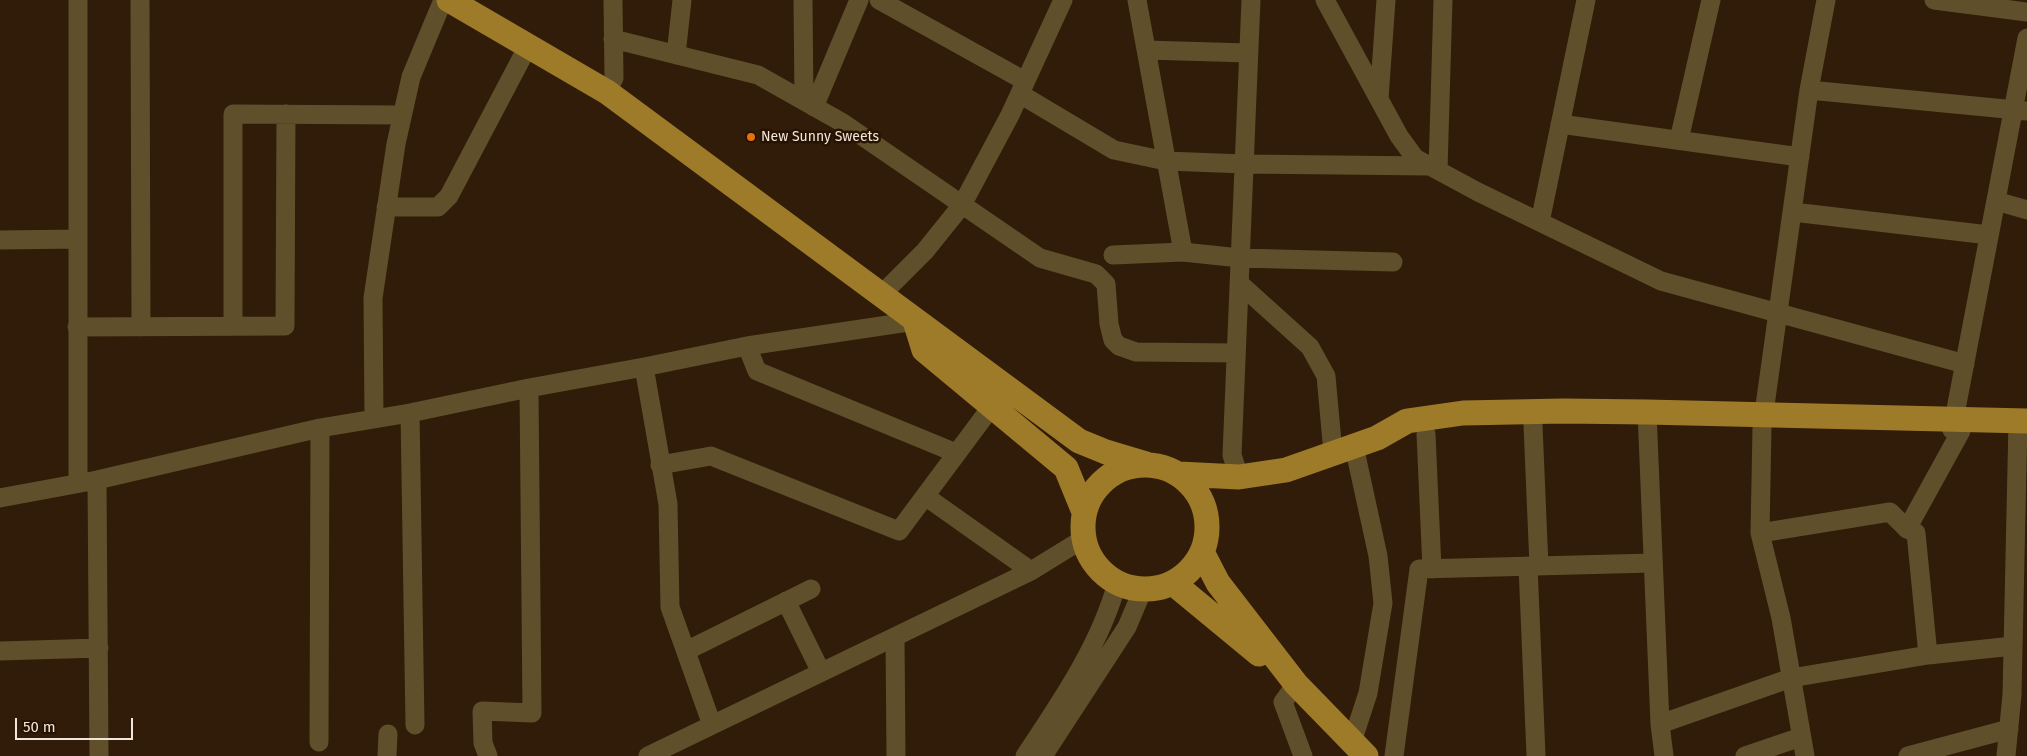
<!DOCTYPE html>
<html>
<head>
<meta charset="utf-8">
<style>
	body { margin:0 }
	#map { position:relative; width:2027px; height:756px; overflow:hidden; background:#301c08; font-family:"Fira Sans",sans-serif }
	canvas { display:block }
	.scale { position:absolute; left:15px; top:718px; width:118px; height:22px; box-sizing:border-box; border:2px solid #f2e5d9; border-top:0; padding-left:6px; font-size:15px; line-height:18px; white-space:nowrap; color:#f2e5d9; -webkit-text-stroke:4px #261301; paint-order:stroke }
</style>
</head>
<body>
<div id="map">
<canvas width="2027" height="756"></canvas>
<div class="scale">50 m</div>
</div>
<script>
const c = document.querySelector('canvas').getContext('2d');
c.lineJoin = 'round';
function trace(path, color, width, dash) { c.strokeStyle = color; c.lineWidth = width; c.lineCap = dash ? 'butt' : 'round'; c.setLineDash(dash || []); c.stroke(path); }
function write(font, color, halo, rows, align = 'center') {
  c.font = font + ' "Fira Sans",sans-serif'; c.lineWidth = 5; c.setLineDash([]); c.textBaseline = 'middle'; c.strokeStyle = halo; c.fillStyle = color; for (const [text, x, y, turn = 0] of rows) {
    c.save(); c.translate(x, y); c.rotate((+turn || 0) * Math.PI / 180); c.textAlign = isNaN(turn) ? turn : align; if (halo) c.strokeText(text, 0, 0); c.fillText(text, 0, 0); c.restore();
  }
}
trace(new Path2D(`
	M140 0 141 327
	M803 0 804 101
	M879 0 1025 81
	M1137 0 1183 252
	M1325 0 1399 136 1415 158 1478 192 1661 281 1965 364
	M1934 0 2027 12
	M613 39 758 75 843 123 1040 258 1096 274 1106 284 1109 324 1113 340 1119 346 1136 352 1236 353
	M1146 50 1248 53
	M676 55 682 0
	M1809 90 2027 111
	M607 92 614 78 613 0
	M1020 94 1114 150 1166 161 1244 164 1429 166
	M1379 99 1386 0
	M814 107 859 0
	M1560 124 1800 157
	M1679 140 1711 0
	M1438 170 1443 0
	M1996 201 2027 210
	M386 207H438L449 196 528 46
	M1793 212 1989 235
	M1540 222 1586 0
	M0 240 77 239
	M1113 255 1183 252 1240 258 1393 262
	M1239 283 1310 347 1326 376 1333 453
	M882 294 925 251 962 205 1010 115 1063 0
	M233 326V114L402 115
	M77 327 285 326 286 114
	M747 346 757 371 956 453
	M644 367 668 504 670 607 712 725
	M1647 412 1660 724 1664 756
	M410 413 415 725
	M374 419 373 298 396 144 411 77 443 0
	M1533 425 1539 566
	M1952 430 2027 38
	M1426 434 1432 569
	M660 465 711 456 899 531 992 406
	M1239 477 1232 455 1251 0
	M97 480 99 756
	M78 483V0
	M925 496 1031 571
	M0 498 97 480 320 428 410 413 529 388 644 367 747 346 915 321
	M1760 533 1890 512 1907 529
	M1528 566 1536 755
	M786 601 821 672
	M895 637 896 756
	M0 651 99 648
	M686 651 811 589
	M1928 655 1916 533 1907 529 1961 431
	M1296 684 1283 702 1303 756
	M1660 724 1791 678 1928 655 2013 646
	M319 742 320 428
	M1352 742 1368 693 1383 603 1378 556 1354 446
	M387 756 388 734
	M488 756 483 743 482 711 532 713 529 388
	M648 756 1031 571 1083 539
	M1025 756C1061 702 1100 645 1117 583
	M1043 756 1127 627 1143 589
	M1394 756 1419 569 1653 563
	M1745 756 1801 737
	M1805 756 1781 618 1760 533 1762 427 1809 90 1826 0
	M1908 756 2009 729
	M2006 756 2012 695 2018 421`), '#604f2b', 19);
trace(new Path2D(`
	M449 0 607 92 1079 441 1106 452 1146 464
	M915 321 924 350 1066 468 1084 512
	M1083 527a62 62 0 1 1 124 0a62 62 0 1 1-124 0Z
	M1179 474 1239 477 1286 470 1377 438 1407 421 1463 413 1563 411 1647 412 2027 421
	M1202 552 1218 583 1296 684 1366 756
	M1173 583 1259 654`), '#9e7b28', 25);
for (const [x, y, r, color] of [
	[751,137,5,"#e8710a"]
]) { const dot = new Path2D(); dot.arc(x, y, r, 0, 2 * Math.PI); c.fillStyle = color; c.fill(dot); trace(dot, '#261301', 2); }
write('14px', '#f2e5d9', '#261301', [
	["New Sunny Sweets",761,137]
], 'left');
</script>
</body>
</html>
